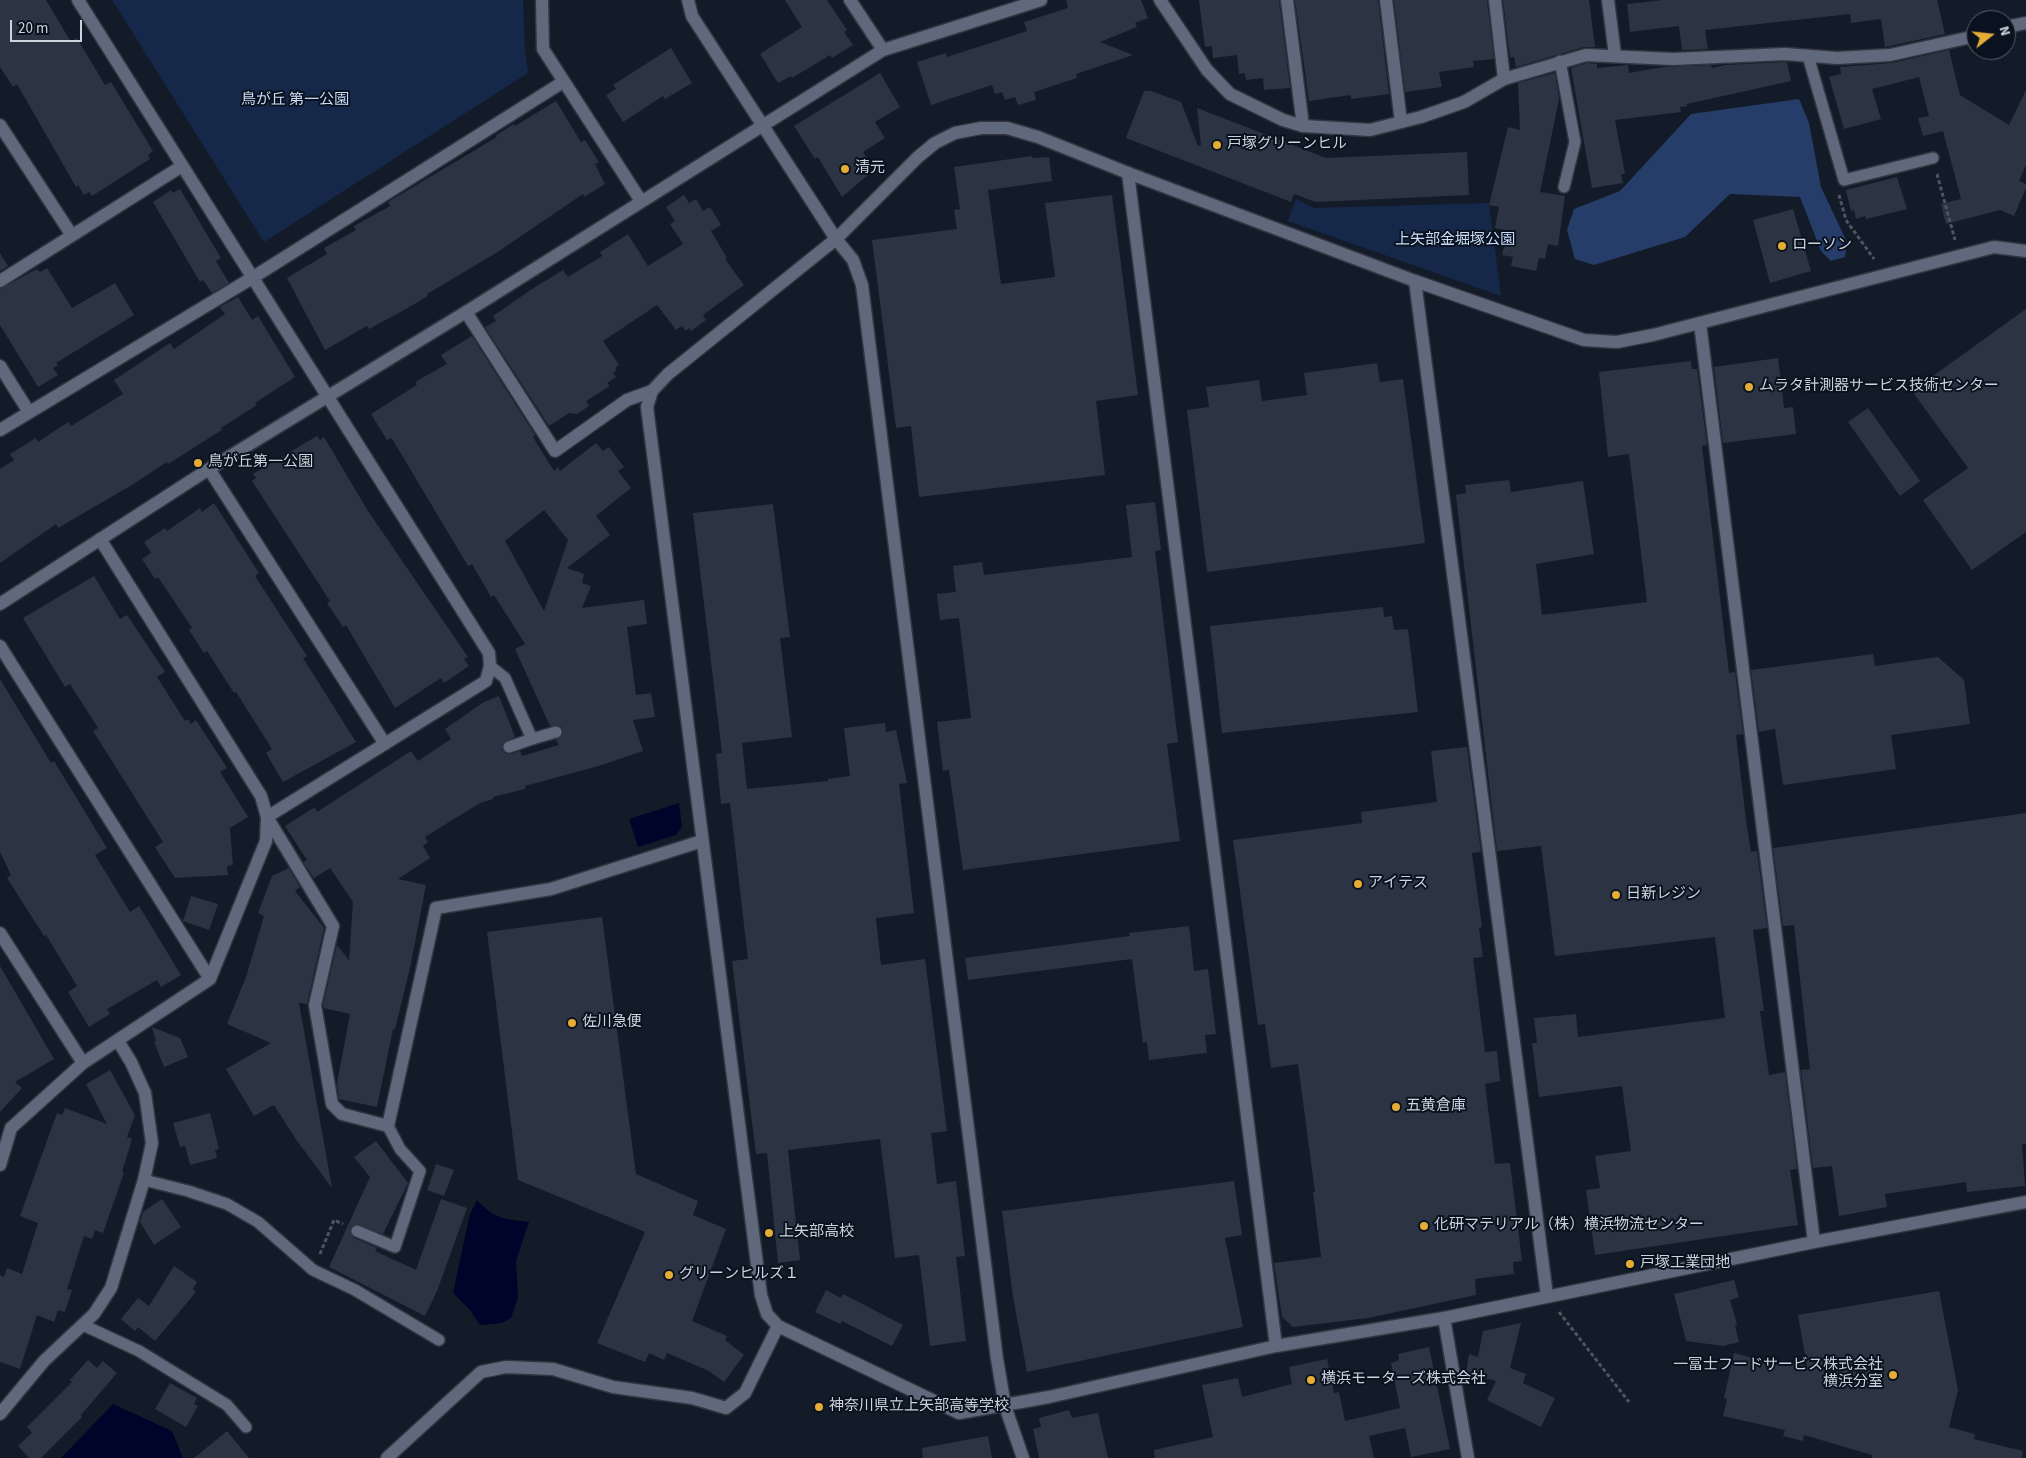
<!DOCTYPE html>
<html>
<head>
<meta charset="utf-8">
<style>
	body { margin:0 }
	#map { position:relative; width:2026px; height:1458px; overflow:hidden; background:#131b29; font-family:"Source Sans 3",sans-serif }
	canvas { display:block }
	.north { position:absolute; left:1966px; top:10px; width:50px; height:50px; box-sizing:border-box; background:#0a121f; border:1px solid #585f6b; border-radius:50%; rotate:74deg; font-size:14px; font-weight:700; line-height:20px; text-align:center; color:#cdd3dc }
	.north::after { content:''; display:block; margin:auto; width:18px; height:22px; background:#e5ad36; clip-path:polygon(50% 0,100% 100%,50% 72%,0 100%) }
	.scale { position:absolute; left:10px; top:20px; width:72px; height:22px; box-sizing:border-box; border:2px solid #cdd3dc; border-top:0; padding-left:6px; font-size:15px; line-height:18px; white-space:nowrap; color:#cdd3dc; -webkit-text-stroke:4px #0a121f; paint-order:stroke }
</style>
</head>
<body>
<div id="map">
<canvas width="2026" height="1458"></canvas>
<div class="north">N</div>
<div class="scale">20 m</div>
</div>
<script>
const c = document.querySelector('canvas').getContext('2d');
c.lineJoin = 'round';
function paint(path, color) { c.fillStyle = color; c.fill(path, 'evenodd'); }
function trace(path, color, width, dash) { c.strokeStyle = color; c.lineWidth = width; c.lineCap = dash ? 'butt' : 'round'; c.setLineDash(dash || []); c.stroke(path); }
function write(font, color, halo, rows, align = 'center') {
  c.font = font + ' "Source Sans 3","Noto Sans JP",sans-serif'; c.lineWidth = 4; c.setLineDash([]); c.textBaseline = 'middle'; c.strokeStyle = halo; c.fillStyle = color; for (const [text, x, y, turn = 0] of rows) {
    c.save(); c.translate(x, y); c.rotate((+turn || 0) * Math.PI / 180); c.textAlign = isNaN(turn) ? turn : align; if (halo) c.strokeText(text, 0, 0); c.fillText(text, 0, 0); c.restore();
  }
}
paint(new Path2D(`
	M112 0H523L525 52 528 73 264 242Z
	M1296 199 1314 208 1489 203 1501 296 1288 221Z`), '#152849');
paint(new Path2D(`
	M1799 99 1809 123 1821 187 1847 242 1845 257 1831 261 1821 251 1800 197 1730 194 1685 237 1594 265 1575 259 1567 230 1574 209 1620 191 1691 114Z`), '#253d68');
paint(new Path2D(`
	M679 803 682 827 676 835 638 847 629 819Z
	M477 1200C493 1219 506 1219 529 1222L516 1261 518 1297 511 1318 502 1323 480 1325 470 1310 453 1293 470 1214Z
	M113 1404 172 1431 183 1458H61Z`), '#00042a');
paint(new Path2D(`
	M0 0H46L71 42 77 38 105 85 111 82 153 151 148 155 150 159 92 196 89 192 84 195 78 185 76 187 17 84 13 87 0 67Z
	M785 0H827L847 30 844 32 853 45 832 58 830 55 792 78 791 76 778 83 760 54 802 27Z
	M1066 0H1141L1148 18 1135 23 1137 27 1100 42 1133 55 1076 74 1077 78 1034 92 1036 100 1018 105 1015 97 1005 100 1002 92 995 94 992 85 931 105 917 62 946 53 947 57 1027 31 1024 22 1068 8Z
	M1199 0H1279L1290 88 1264 90 1263 78 1246 80 1245 73 1239 74 1237 55 1213 58 1212 46 1205 47Z
	M1295 0H1378L1389 94 1351 99V95L1309 101Z
	M1394 0H1487L1494 59 1473 61 1474 67 1439 72 1442 87 1405 92Z
	M1503 0H1589L1595 47H1584L1516 67 1514 57H1510Z
	M1663 0H1937L1945 34 1885 47 1881 19 1851 23 1850 14 1705 30 1708 49 1682 50 1679 26 1630 32 1627 4Z
	M671 48 692 83 665 99 663 96 623 122 606 95 616 89 613 85Z
	M1949 50 1960 95 2009 125 2026 90V165L2019 181 2026 184V188L2014 216 2000 210 1946 224 1941 204 1961 199 1943 131 1923 136 1918 118 1929 116 1919 77 1872 89 1881 119 1844 129 1829 77 1841 74 1840 67 1892 63Z
	M1787 62 1791 81 1687 104V106L1680 107 1681 112 1615 120 1625 174H1621L1623 183 1592 188 1571 68 1587 63 1597 64V68L1628 65 1629 73 1663 67 1711 65 1712 68 1725 65Z
	M880 73 900 107 875 122 885 138 863 152 868 160 862 164 869 174 842 197 818 157 815 159 794 126Z
	M1555 73 1559 99 1540 192 1565 196 1558 246 1548 244 1545 259 1539 258 1536 271 1511 266 1513 257 1502 255 1506 239 1503 238 1505 230 1495 228 1499 207 1489 205 1508 127 1520 130 1518 83Z
	M1144 91H1151L1181 102 1198 146 1201 145 1197 108 1326 158 1467 152 1469 195 1316 202 1294 194 1291 202 1126 138Z
	M556 101 581 142 585 140 599 162 595 164 605 184 584 197 583 194 496 253 427 294 428 296 406 309 369 329 367 326 325 350 287 278 327 254 324 248 356 230 354 226 390 206 388 202 497 137 495 136 514 124 515 126Z
	M1032 156V158L1049 157 1052 181 988 190 1001 284 1055 277 1045 203 1112 195 1138 395 1096 401 1105 475 919 497 911 426 896 428 872 240 957 229 954 210 960 209 954 167Z
	M1897 177 1907 209 1866 219 1865 216 1856 219 1854 210 1851 211 1846 190Z
	M180 189 221 258 216 261 229 283 212 293 203 280 200 282 153 202 171 190 173 193Z
	M684 195 689 203 696 199 703 211 710 207 721 225 711 231 727 258 725 259 744 285 703 315 706 320 691 331 689 328 686 331 682 326 676 330 657 305 603 341 619 365 615 368 617 370 613 373 616 377 607 383 610 386 586 401 589 406 577 414 569 413 549 426 485 327 496 321 493 316 532 289 563 270 568 277 602 256 600 252 628 234 648 266 683 244 670 224 675 221 666 207Z
	M1793 209 1811 271 1770 283 1753 220Z
	M0 253 8 266 0 271Z
	M47 268 72 308 115 283 134 315 56 363 58 365 53 368 58 375 38 387 0 325V289L37 269 40 272Z
	M238 297 252 320 258 316 295 377 255 403 257 405 221 428 222 430 168 464 167 462 132 485 58 528 56 524 0 563V469L14 460 10 454 36 438 38 442 68 422 71 426 123 394 114 380 170 343 174 349 225 314 220 307Z
	M2026 309V532L1972 570 1923 500 1968 468 1912 391Z
	M472 336 535 435 533 437 554 471 558 467 560 471 596 443 603 451 609 447 624 467 618 471 631 488 596 516 610 535 567 568 584 574 582 583 591 586 582 608 644 600 647 624 627 627 636 695 651 693 655 717 633 720 643 751 602 765 525 786V789L493 797V799L480 803 425 837 428 842 423 846 430 858 398 879 426 885 410 968 395 1029H393L377 1107 339 1099 337 1083 350 1014 324 1008 323 1005 337 945 349 960 353 902 330 868 314 878 303 862 307 860 285 826 315 807 317 812 411 751 418 761 451 739 445 729 484 702 499 696 515 737 503 743 502 749 505 753 511 754 520 751 522 756 559 745 556 740 563 733 561 726H550L515 649 525 644 494 595 491 597 472 564 468 566 394 442 391 438 387 440 371 414 417 385 415 382 447 364 441 355ZM544 510 568 540 544 611 505 541Z
	M1778 358 1784 408 1793 407 1796 434 1723 443 1714 367Z
	M1691 361 1692 369H1697L1707 445 1702 446 1729 673 1735 672 1743 734 1736 735 1746 820 1751 852 1757 851 1767 928 1753 930 1764 1011H1760L1769 1075 1785 1072 1797 1169 1790 1170 1798 1225 1595 1255 1586 1190 1600 1188 1595 1156 1631 1151 1622 1086 1539 1097 1532 1043H1537L1534 1018 1576 1014 1578 1037 1725 1018 1715 937 1555 956 1541 846 1497 851 1456 495 1466 493 1465 485 1509 480 1511 492 1583 481 1594 554 1536 564 1542 615 1647 602 1629 454 1608 457 1599 372Z
	M1377 363 1380 382 1403 379 1425 543 1207 572 1187 410 1209 407 1206 387 1259 380 1262 401 1307 395 1304 373Z
	M1868 408 1920 481 1900 496 1848 422Z
	M317 436 320 440 324 437 368 511 468 657 464 659 469 666 444 683 441 678 395 708 346 625 343 627 327 603 330 601 252 481 256 478 253 474Z
	M1155 502 1161 550 1155 551 1178 742 1167 744 1180 841 963 870 949 770 943 771 937 722 971 718 959 618 940 620 937 594 956 592 953 566 982 562 984 575 1132 557 1126 505Z
	M214 503 259 573 255 576 307 656 303 658 356 742 283 782 266 753 272 749 236 692 234 693 207 651 204 653 189 630 192 628 158 577 155 579 142 559 151 553 144 542 165 528 167 531 200 508 202 512Z
	M773 504 790 637 780 638 792 737 742 743 747 789 828 781V779L850 776 844 728 885 723 886 732 896 730 907 783 899 784 914 913 876 918 881 965 925 959 947 1131 931 1133 937 1184 956 1181 965 1256 956 1257 966 1341 930 1346 919 1255 895 1258 880 1139 788 1150 800 1260 778 1263 767 1153 756 1154 732 961 748 959 730 803 721 804 716 754 722 753 693 513Z
	M94 576 120 619 127 615 165 672 157 677 185 721 188 719 191 724 196 720 227 768 220 772 248 817 230 828 233 865 227 866 228 875 175 878 155 847 163 842 93 731 98 728 70 684 65 687 23 618Z
	M1383 607 1384 617 1392 616 1394 630 1408 629 1418 712 1222 733 1210 626Z
	M1873 654 1875 666 1938 657 1964 680 1970 724 1891 735 1896 769 1783 785 1775 729 1759 732 1751 670Z
	M0 679 51 763 54 761 107 848 95 855 130 912 139 906 181 975 161 987 157 980 107 1009 110 1014 89 1027 68 992 77 986 46 935 44 936 7 878 11 875 0 852Z
	M1467 747 1481 852 1472 853 1482 927 1479 928 1483 957 1473 958 1485 1052 1497 1051 1500 1081 1485 1084 1495 1164 1510 1163 1522 1261 1513 1262 1514 1274 1475 1279 1476 1295 1368 1318 1293 1327 1282 1317 1274 1263 1321 1257 1313 1192H1315L1298 1064 1271 1068 1265 1024 1258 1025 1233 840 1362 823 1361 812 1437 802 1431 751Z
	M2026 813V1144H2022L2025 1186 1967 1192 1966 1182 1885 1194 1887 1207 1839 1216 1832 1166 1813 1168 1801 1070 1810 1069 1794 925 1783 926 1773 848Z
	M289 868 300 887 295 891 324 928 307 1004 299 1003 332 1188 295 1138 274 1105 254 1116 226 1069 271 1043 227 1024 246 977 264 916 258 913 272 876Z
	M191 896 218 904 209 930 183 921Z
	M602 917 636 1174 698 1201 693 1215 726 1229 692 1321 727 1336 725 1340 744 1355 724 1382 709 1371 667 1353 664 1360 649 1353 645 1362 597 1343 645 1232 518 1180 487 932Z
	M1189 926 1194 971 1208 969 1216 1034 1205 1035 1207 1053 1149 1060 1147 1042 1143 1043 1132 959 968 980 965 958 1130 936 1129 933Z
	M0 966 54 1059 15 1082 22 1088 0 1112Z
	M152 1027 180 1038 188 1057 164 1067 154 1042 156 1041Z
	M110 1070 135 1115 127 1137 132 1139 122 1172 124 1173 103 1233 95 1230 92 1239 84 1236 67 1289 72 1290 65 1312 58 1310 54 1322 37 1315 20 1369 0 1362V1275L4 1277 7 1268 22 1274 38 1223 20 1216 57 1113 62 1115 65 1108 107 1124 86 1084Z
	M210 1113 219 1149 215 1150 217 1158 190 1165 185 1146 180 1147 173 1123Z
	M376 1141 408 1183 383 1234 357 1224 350 1229 354 1238 377 1248 375 1251 416 1270 441 1199 467 1208 437 1291 425 1316 329 1267 370 1177 354 1157Z
	M436 1164 454 1170 444 1196 427 1190Z
	M1234 1181 1242 1235 1225 1238 1243 1327 1027 1372 1013 1297 1002 1211Z
	M162 1199 181 1227 154 1245 140 1222 143 1212Z
	M174 1266 197 1282 193 1289 196 1292 155 1341 138 1327 135 1331 121 1319 138 1298 149 1306Z
	M1734 1280 1739 1297 1730 1300 1737 1324 1735 1325 1739 1342 1723 1346 1686 1341 1674 1294Z
	M826 1290 841 1298 843 1294 903 1325 892 1346 842 1321 840 1324 815 1312Z
	M1939 1291 1958 1390 1949 1427 1975 1434 1974 1439 2023 1451 2022 1458H1872V1455L1804 1435 1803 1441 1783 1436 1785 1430 1723 1416 1727 1399 1724 1398 1734 1353 1779 1365 1781 1360 1807 1366 1798 1315Z
	M1521 1323 1510 1368 1526 1374 1523 1383 1555 1398 1541 1427 1487 1400 1496 1381 1466 1373 1469 1354 1478 1357 1483 1331Z
	M1429 1347 1450 1449 1411 1457 1405 1428 1369 1436 1374 1458H1155L1154 1450 1213 1437 1202 1385 1238 1378 1242 1397 1292 1384 1289 1367 1327 1359 1334 1393 1339 1392 1345 1421 1400 1408 1391 1363 1399 1360 1398 1354Z
	M88 1360 97 1368 103 1361 117 1373 81 1415 82 1417 41 1458H29L18 1446 32 1433 27 1427 72 1382 70 1380Z
	M170 1383 197 1398 194 1404 198 1406 186 1427 155 1409Z
	M1069 1410 1072 1418 1098 1413 1108 1458H1039L1033 1429 1041 1427 1039 1418Z
	M227 1431 249 1458H194Z
	M988 1436 992 1458H923L922 1448Z`), '#2c3443');
const service = new Path2D(`
	M1808 56 1844 180 1933 158
	M1560 61 1575 142 1564 187
	M490 666 505 678 532 739 556 732
	M509 747 532 739
	M144 1180 188 1191 227 1204 258 1222 313 1270 355 1290 439 1340
	M357 1231 395 1247 420 1171 400 1149 388 1126
	M83 1325 139 1351 227 1405 246 1427`);
const minor = new Path2D(`
	M542 0 543 49 641 201
	M850 0 883 50
	M1287 0 1303 126
	M1386 0 1401 122
	M1495 0 1504 79
	M0 125 71 234
	M762 126 883 50 1041 0
	M1128 173 1276 1346
	M836 239 853 260 862 285 997 1359 1005 1406 1023 1458
	M0 281 182 166
	M1415 281 1547 1296
	M466 312 555 451 627 400 652 391
	M1700 323 1814 1242
	M0 366 29 412
	M0 430 252 278 563 82
	M209 469 385 744
	M100 539 261 796 267 817 333 926 315 1005 332 1104 342 1114 388 1126 436 908 551 889 702 841
	M0 646 210 979
	M0 933 83 1063
	M0 1165 11 1128 83 1063 210 979 266 841 267 817 486 681 490 666 489 653 78 0
	M1444 1318 1468 1458
	M0 1414 44 1361 94 1314 111 1288 144 1180 152 1143 145 1093 131 1062 118 1041
	M387 1458 481 1372 506 1367 553 1369 613 1387 692 1398 726 1408 745 1393 778 1326`);
const tertiary = new Path2D(`
	M688 0 692 16 836 239
	M1160 0 1207 70 1230 94 1283 120 1303 126 1370 130 1421 117 1464 102 1504 79 1586 55 1673 59 1785 54 1837 58 1890 55 1976 36
	M1608 0 1615 55
	M2006 27 2026 23
	M2026 251 1994 247 1653 335 1617 342 1584 340 1415 281 1128 173 1038 137 1007 128H981L955 133 935 143 918 157 836 239 668 374 652 391 647 407 761 1295 767 1314 778 1326 959 1413 1049 1397 1276 1346 1444 1318 1814 1242 2026 1202
	M0 604 209 469 466 312 762 126`);
trace(service, '#333642', 14);
trace(minor, '#333642', 15);
trace(tertiary, '#333642', 15);
trace(new Path2D(`
	M1937 174 1955 240
	M1839 195 1846 220 1874 259
	M320 1254 334 1220 343 1224
	M1559 1312 1629 1402`), '#4e5561', 3, [4, 2.5]);
trace(service, '#60697b', 11);
trace(minor, '#60697b', 12);
trace(tertiary, '#60697b', 12);
for (const [x, y, r, color] of [
	[1217,145,5,"#e5ad36"],
	[845,169,5,"#e5ad36"],
	[1782,246,5,"#e5ad36"],
	[1749,387,5,"#e5ad36"],
	[198,463,5,"#e5ad36"],
	[1358,884,5,"#e5ad36"],
	[1616,895,5,"#e5ad36"],
	[572,1023,5,"#e5ad36"],
	[1396,1107,5,"#e5ad36"],
	[1424,1226,5,"#e5ad36"],
	[769,1233,5,"#e5ad36"],
	[1630,1264,5,"#e5ad36"],
	[669,1275,5,"#e5ad36"],
	[1893,1375,5,"#e5ad36"],
	[1311,1380,5,"#e5ad36"],
	[819,1407,5,"#e5ad36"]
]) { const dot = new Path2D(); dot.arc(x, y, r, 0, 2 * Math.PI); c.fillStyle = color; c.fill(dot); trace(dot, '#0a121f', 2); }
write('15px', '#cbdcfa', '#0a121f', [
	["鳥が丘 第一公園",295,101],
	["上矢部金堀塚公園",1455,241]
]);
write('15px', '#cdd3dc', '#0a121f', [
	["戸塚グリーンヒル",1227,145],
	["清元",855,169],
	["ローソン",1792,246],
	["ムラタ計測器サービス技術センター",1759,387],
	["鳥が丘第一公園",208,463],
	["アイテス",1368,884],
	["日新レジン",1626,895],
	["佐川急便",582,1023],
	["五黄倉庫",1406,1107],
	["化研マテリアル（株）横浜物流センター",1434,1226],
	["上矢部高校",779,1233],
	["戸塚工業団地",1640,1264],
	["グリーンヒルズ１",679,1275],
	["一冨士フードサービス株式会社",1883,1366,"right"],
	["横浜分室",1883,1383,"right"],
	["横浜モーターズ株式会社",1321,1380],
	["神奈川県立上矢部高等学校",829,1407]
], 'left');
</script>
</body>
</html>
